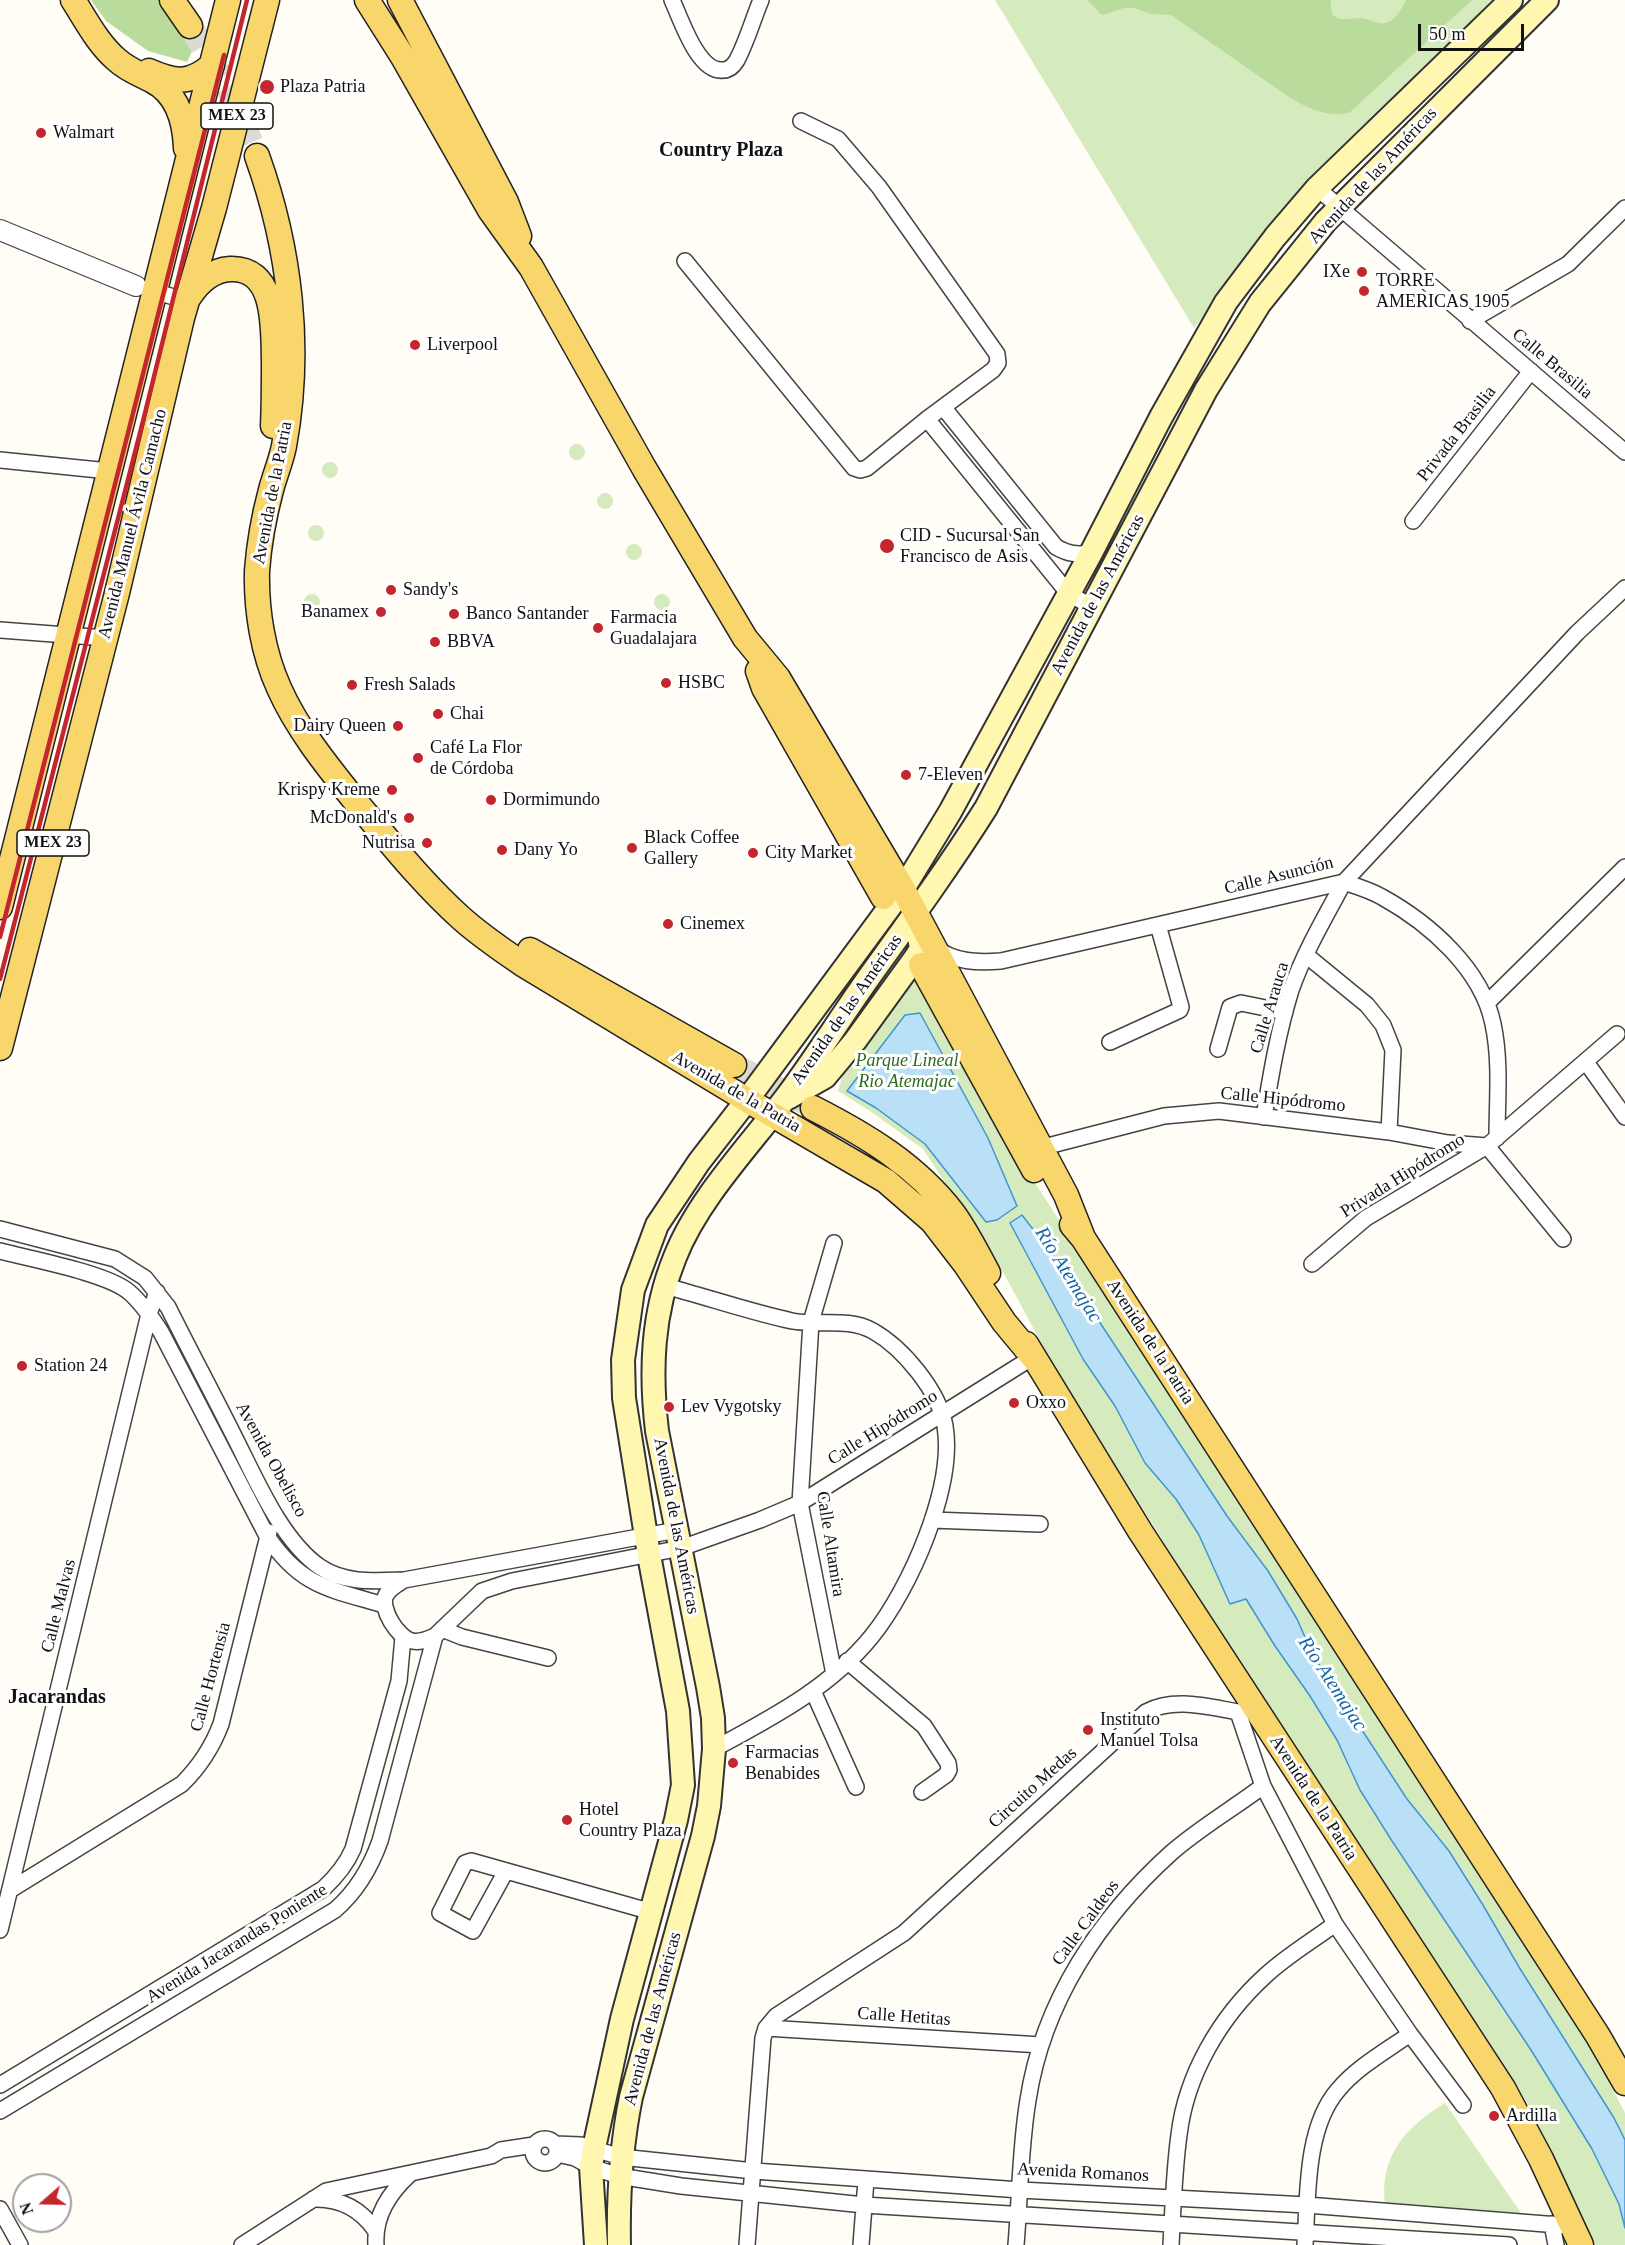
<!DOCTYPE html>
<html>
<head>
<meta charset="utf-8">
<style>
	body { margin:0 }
	#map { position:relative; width:1625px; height:2245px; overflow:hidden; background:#fffdf5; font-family:"Times New Roman",serif }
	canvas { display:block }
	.north { position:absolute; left:12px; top:2173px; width:60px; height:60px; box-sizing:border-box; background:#fff; border:2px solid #a0a0a0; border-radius:50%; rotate:250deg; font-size:16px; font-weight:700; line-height:24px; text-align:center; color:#111 }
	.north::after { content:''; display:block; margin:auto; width:21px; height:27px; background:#c4262e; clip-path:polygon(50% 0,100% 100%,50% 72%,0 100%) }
	.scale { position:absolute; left:1418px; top:24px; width:106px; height:27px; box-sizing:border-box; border:3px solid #111; border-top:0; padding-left:8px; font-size:18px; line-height:21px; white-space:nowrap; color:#111; -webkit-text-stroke:4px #fff; paint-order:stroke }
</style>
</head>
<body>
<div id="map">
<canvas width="1625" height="2245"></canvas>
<div class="north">N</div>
<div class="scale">50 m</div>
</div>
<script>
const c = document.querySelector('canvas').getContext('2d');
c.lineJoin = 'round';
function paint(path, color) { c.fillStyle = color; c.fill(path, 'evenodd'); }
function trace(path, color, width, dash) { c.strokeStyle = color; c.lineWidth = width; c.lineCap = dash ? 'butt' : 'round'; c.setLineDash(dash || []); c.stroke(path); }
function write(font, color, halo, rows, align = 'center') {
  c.font = font + ' "Times New Roman",serif'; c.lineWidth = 6; c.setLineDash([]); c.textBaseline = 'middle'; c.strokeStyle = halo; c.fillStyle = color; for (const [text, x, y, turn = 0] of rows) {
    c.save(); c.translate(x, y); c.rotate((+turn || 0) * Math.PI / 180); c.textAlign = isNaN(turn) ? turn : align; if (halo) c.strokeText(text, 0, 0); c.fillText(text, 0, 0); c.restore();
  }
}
paint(new Path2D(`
	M995 0H1499L1360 129 1276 224 1194 328Z
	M569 452a8 8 0 1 1 16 0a8 8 0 1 1-16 0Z
	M322 470a8 8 0 1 1 16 0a8 8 0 1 1-16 0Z
	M597 501a8 8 0 1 1 16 0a8 8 0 1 1-16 0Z
	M308 533a8 8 0 1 1 16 0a8 8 0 1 1-16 0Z
	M626 552a8 8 0 1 1 16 0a8 8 0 1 1-16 0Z
	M304 602a8 8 0 1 1 16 0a8 8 0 1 1-16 0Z
	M654 602a8 8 0 1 1 16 0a8 8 0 1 1-16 0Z
	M914 978 990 1113 1582 2031 1625 2113V2245H1596L1528 2104 1427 1949 1298 1756 1057 1372 1002 1270 923 1149 870 1111 838 1091 846 1062Z
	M1445 2103 1521 2213 1385 2204C1379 2156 1406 2127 1445 2103Z`), '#d5ebbd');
paint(new Path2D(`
	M91 0H161L178 19 195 45 187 62 148 51 106 21Z
	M1087 0H1331C1329 24 1344 19 1360 18 1366 18 1373 22 1379 23 1392 26 1401 11 1406 0H1472L1349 113C1326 117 1308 109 1289 97L1171 15 1151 14 1135 8H1124L1102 15Z`), '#b9dc9c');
const water = new Path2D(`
	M920 1013 988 1138 1017 1206 997 1220 986 1222 925 1144 876 1108 847 1091 905 1015Z
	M1022 1215 1070 1277 1227 1516 1268 1571 1297 1619 1313 1655 1407 1799 1449 1851 1483 1905 1519 1967 1614 2118 1625 2140V2228L1619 2204 1592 2149 1531 2050 1392 1841 1360 1790 1337 1740 1310 1696 1275 1646 1246 1599 1230 1604 1199 1535 1176 1499 1145 1463 1115 1406 1083 1359 1010 1223Z`);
paint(water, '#b9e0f7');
trace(water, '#3f96cf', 1.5);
trace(new Path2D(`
	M190 26 228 88 257 156
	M734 1065 805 1103`), '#dbdad3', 24, [24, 12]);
const minor = new Path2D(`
	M672 0C681 19 698 73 723 70 729 70 734 65 737 60 747 41 753 19 761 0
	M1317 188 1625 452
	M685 261 854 468 860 470 867 468 927 419 993 370 998 363 997 354 879 187 838 139 801 121
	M147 289 187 301
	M1470 321 1568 264 1625 208
	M943 407 1056 547C1068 554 1077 555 1091 553
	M927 419 1068 593 1092 607
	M0 460 109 471
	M1413 521 1531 371
	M0 630 106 638
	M1344 882C1356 886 1370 890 1382 897 1429 923 1482 969 1493 1024 1501 1061 1497 1101 1497 1138
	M935 948C956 962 976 963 1001 961L1344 882 1577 633 1625 588
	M1306 955 1367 1005 1383 1025 1393 1050 1389 1132
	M1487 1003 1625 867
	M1110 1042 1180 1010 1181 1007 1158 925
	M1218 1049 1230 1007 1241 1003 1285 1012
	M1586 1062 1625 1117
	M1264 1117C1271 1074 1278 1032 1291 990 1304 953 1325 917 1344 882
	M1040 1148 1164 1116 1219 1111 1389 1132 1448 1143 1487 1146 1563 1239
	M0 1229 115 1259 145 1278 168 1307C190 1351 213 1394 235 1438 256 1479 281 1540 320 1567 345 1584 376 1581 404 1580L677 1530
	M0 1251C30 1259 107 1273 129 1292 142 1303 152 1318 161 1332L267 1536C301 1587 330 1589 384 1605
	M1312 1264 1366 1218 1487 1146 1617 1034
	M665 1286C707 1297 750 1312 792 1321 819 1326 848 1317 873 1331 903 1348 939 1391 945 1426 955 1487 910 1589 872 1636 830 1688 771 1718 714 1749
	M932 1520 1040 1524
	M404 1580C398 1584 390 1588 386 1595 379 1608 398 1638 412 1641 421 1643 428 1639 435 1636L482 1591 512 1581 681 1548 760 1520 800 1503 1033 1357
	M442 1629 462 1637 548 1658
	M847 1661 924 1726 948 1763 949 1770 946 1775 922 1792
	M834 1674 800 1503 811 1322 834 1243
	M813 1691 856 1787
	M1238 1712 1263 1786 1335 1924 1410 2034 1463 2105
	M506 1871 473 1931 440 1913 465 1863 471 1861 652 1912
	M10 1890 182 1784C200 1766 212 1748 221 1724L269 1532
	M0 1930 149 1314 157 1292
	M766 2028 1041 2045
	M0 2085 323 1889C336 1877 346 1865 353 1849L399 1681 403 1637
	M0 2111 335 1910C357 1891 370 1869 380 1841L435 1636
	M533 2151a12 12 0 1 1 24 0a12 12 0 1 1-24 0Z
	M555 2144 581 2145 621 2157 754 2171 1020 2190 1307 2205 1571 2226
	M557 2154 575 2158 591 2167 619 2176 681 2186 864 2205 1509 2245
	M313 2199C339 2198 360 2208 375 2230
	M0 2209 20 2245
	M1552 2224 1556 2245
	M242 2245 326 2191 491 2156 501 2150 534 2145
	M376 2245C374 2216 389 2193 410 2174
	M747 2245 763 2038 766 2028 776 2016 904 1933 1146 1712C1174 1697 1208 1707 1238 1712
	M861 2245 866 2180
	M1016 2245C1020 2197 1020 2148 1028 2100 1043 2002 1099 1918 1171 1853 1198 1829 1234 1808 1263 1786
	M1171 2245C1173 2208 1174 2171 1179 2135 1186 2075 1220 2017 1265 1976 1285 1957 1312 1941 1335 1924
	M1305 2245C1308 2197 1305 2128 1338 2090 1357 2067 1386 2051 1410 2034`);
const tertiary = new Path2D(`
	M0 230 136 286`);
const secondary = new Path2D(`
	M788 1098 825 1077 855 1041 913 961 921 949 916 918
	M596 2245 591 2167 594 2148 622 2019 676 1820 683 1785 678 1711 649 1555 624 1398 623 1360 633 1290 657 1225 699 1162 747 1100 903 889 950 812 1091 553 1161 417 1226 302 1275 237 1317 188 1511 0
	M619 2245C618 2194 621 2146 631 2097L703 1836 709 1806 714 1749 713 1718 708 1687 657 1431C650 1371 652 1313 675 1257 697 1201 747 1148 784 1100 815 1059 842 1015 872 973 911 919 950 865 986 808L1206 390 1260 303 1326 221 1547 0`);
const primary = new Path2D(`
	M73 0C86 20 98 44 117 60 128 70 140 74 153 81 178 94 185 122 186 148
	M172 0 190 26
	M367 0 403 57 490 210 531 267 644 468 745 638 778 678 903 889 1066 1195 1083 1238
	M400 0 506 202 519 236
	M149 71C174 82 190 85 212 65
	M257 156C290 248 302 348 284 446 281 461 275 475 271 490 264 516 259 544 257 571 256 610 263 653 279 688 297 729 328 767 356 802 390 842 422 883 461 918 481 936 502 950 524 965L747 1100 886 1181 932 1221 966 1265 1004 1322 1033 1357
	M189 297C198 283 212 270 230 269 277 267 273 329 274 361 274 383 274 405 273 426
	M758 671 764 688 883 897
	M0 907 228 0
	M530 950 734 1065
	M921 965 1034 1170
	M0 1048 117 593 182 318 214 208 267 0
	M813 1108C866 1135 916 1165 953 1213 967 1232 977 1253 988 1273
	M1072 1225 1083 1238 1598 2036 1625 2083
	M1026 1344 1140 1531 1503 2088 1541 2159 1581 2245`);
trace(minor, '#444', 18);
trace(tertiary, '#444', 22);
trace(secondary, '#333', 26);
trace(primary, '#222', 27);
trace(minor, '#fff', 15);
trace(tertiary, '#fff', 20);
trace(secondary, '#fff6b0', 22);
trace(primary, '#f9d66b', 24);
trace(new Path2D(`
	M0 937 224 55
	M0 979 143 421 247 0`), '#c4262e', 4.5);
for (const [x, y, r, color] of [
	[267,87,8,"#c4262e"],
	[41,133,6,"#c4262e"],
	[1362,272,6,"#c4262e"],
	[1364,291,6,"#c4262e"],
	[415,345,6,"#c4262e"],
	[887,546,8,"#c4262e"],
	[391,590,6,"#c4262e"],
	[381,612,6,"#c4262e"],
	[454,614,6,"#c4262e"],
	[598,628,6,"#c4262e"],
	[435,642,6,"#c4262e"],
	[666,683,6,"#c4262e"],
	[352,685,6,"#c4262e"],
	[438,714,6,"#c4262e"],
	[398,726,6,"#c4262e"],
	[418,758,6,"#c4262e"],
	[906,775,6,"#c4262e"],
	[392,790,6,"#c4262e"],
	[491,800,6,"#c4262e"],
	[409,818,6,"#c4262e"],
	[427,843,6,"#c4262e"],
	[632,848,6,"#c4262e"],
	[502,850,6,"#c4262e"],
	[753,853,6,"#c4262e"],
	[668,924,6,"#c4262e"],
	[22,1366,6,"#c4262e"],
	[1014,1403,6,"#c4262e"],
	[669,1407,6,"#c4262e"],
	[1088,1730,6,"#c4262e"],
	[733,1763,6,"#c4262e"],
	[567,1820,6,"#c4262e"],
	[1494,2116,6,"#c4262e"]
]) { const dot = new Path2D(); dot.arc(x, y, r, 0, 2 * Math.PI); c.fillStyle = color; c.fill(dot); trace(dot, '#fff', 2); }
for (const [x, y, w] of [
	[237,116,72],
	[53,843,72]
]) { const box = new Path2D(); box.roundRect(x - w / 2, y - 13, w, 26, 4.5); c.fillStyle = '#fff'; c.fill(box); trace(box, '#111', 1.5); }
write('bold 16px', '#111', null, [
	["MEX 23",237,116],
	["MEX 23",53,843]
]);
write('18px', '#111', '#fff', [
	["Plaza Patria",280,87],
	["Walmart",53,133],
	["IXe",1350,272,"right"],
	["TORRE",1376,281],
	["AMERICAS 1905",1376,302],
	["Liverpool",427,345],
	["CID - Sucursal San",900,536],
	["Francisco de Asis",900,557],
	["Sandy's",403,590],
	["Banamex",369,612,"right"],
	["Banco Santander",466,614],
	["Farmacia",610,618],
	["Guadalajara",610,639],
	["BBVA",447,642],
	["HSBC",678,683],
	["Fresh Salads",364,685],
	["Chai",450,714],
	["Dairy Queen",386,726,"right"],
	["Café La Flor",430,748],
	["de Córdoba",430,769],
	["7-Eleven",918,775],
	["Krispy Kreme",380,790,"right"],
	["Dormimundo",503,800],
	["McDonald's",397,818,"right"],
	["Black Coffee",644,838],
	["Gallery",644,859],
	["Nutrisa",415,843,"right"],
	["Dany Yo",514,850],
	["City Market",765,853],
	["Cinemex",680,924],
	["Station 24",34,1366],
	["Oxxo",1026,1403],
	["Lev Vygotsky",681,1407],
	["Instituto",1100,1720],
	["Manuel Tolsa",1100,1741],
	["Farmacias",745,1753],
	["Benabides",745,1774],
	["Hotel",579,1810],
	["Country Plaza",579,1831],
	["Ardilla",1506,2116]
], 'left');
write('18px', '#111', '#fff', [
	["Avenida de las Américas",1373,176,-47],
	["Calle Brasilia",1552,364,40],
	["Privada Brasilia",1457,434,-52],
	["Avenida de la Patria",273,493,-79],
	["Avenida Manuel Ávila Camacho",133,524,-76],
	["Avenida de las Américas",1098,595,-62],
	["Calle Asunción",1279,876,-14],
	["Calle Arauca",1270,1008,-73],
	["Avenida de las Américas",847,1010,-55],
	["Avenida de la Patria",736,1092,30],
	["Calle Hipódromo",1283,1100,6],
	["Privada Hipódromo",1403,1176,-32],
	["Avenida de la Patria",1150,1342,57],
	["Calle Hipódromo",883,1428,-32],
	["Avenida Obelisco",271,1460,61],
	["Avenida de las Américas",676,1526,79],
	["Calle Altamira",830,1544,81],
	["Calle Malvas",59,1606,-76],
	["Calle Hortensia",211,1677,-75],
	["Circuito Medas",1033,1788,-42],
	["Avenida de la Patria",1313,1798,57],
	["Calle Caldeos",1086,1923,-54],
	["Avenida Jacarandas Poniente",237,1944,-32],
	["Calle Hetitas",904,2017,4],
	["Avenida de las Américas",653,2019,-75],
	["Avenida Romanos",1083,2173,3]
]);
write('italic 18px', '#2f6b1f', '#fff', [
	["Parque Lineal",907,1061],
	["Rio Atemajac",907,1082]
]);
write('bold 20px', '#111', '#fff', [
	["Country Plaza",721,151],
	["Jacarandas",57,1698]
]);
write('italic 20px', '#1768a6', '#fff', [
	["Río Atemajac",1068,1275,58],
	["Río Atemajac",1332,1684,57]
]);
</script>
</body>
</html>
